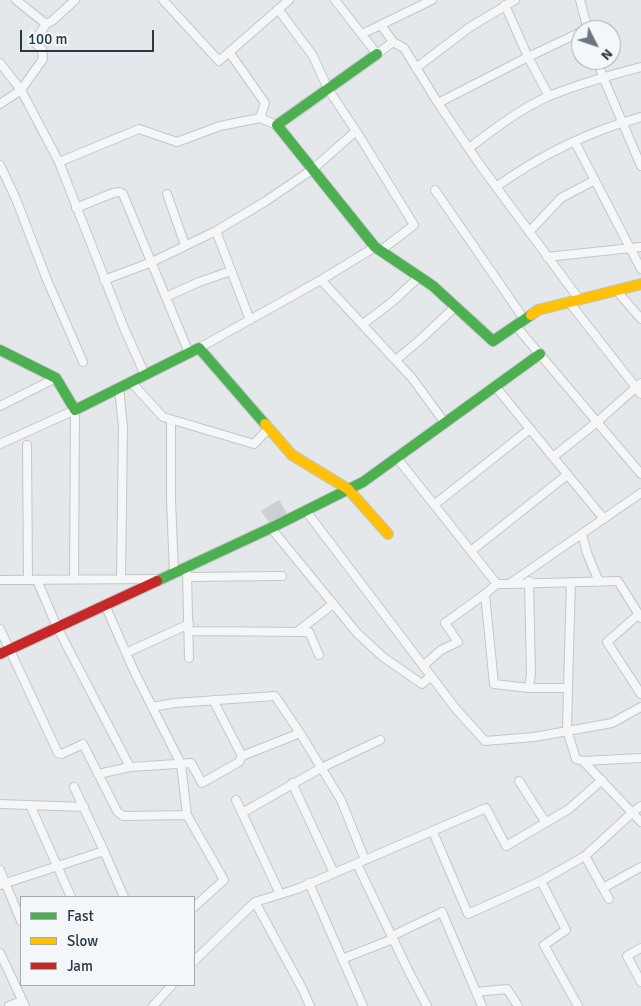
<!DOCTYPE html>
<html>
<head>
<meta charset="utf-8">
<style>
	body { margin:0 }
	#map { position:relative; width:641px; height:1006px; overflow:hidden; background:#e5e8ea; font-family:Signika,sans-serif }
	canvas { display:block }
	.legend { position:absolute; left:20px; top:896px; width:175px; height:90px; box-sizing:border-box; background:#f3f7f9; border:1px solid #a2abb1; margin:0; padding:6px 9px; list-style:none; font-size:15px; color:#283946 }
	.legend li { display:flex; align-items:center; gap:10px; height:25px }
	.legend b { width:25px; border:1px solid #a2abb1 }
	.north { position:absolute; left:571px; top:20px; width:50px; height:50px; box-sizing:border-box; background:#f3f7f9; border:1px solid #a2abb1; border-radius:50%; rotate:131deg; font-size:14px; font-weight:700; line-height:20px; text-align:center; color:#283946 }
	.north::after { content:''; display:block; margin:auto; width:18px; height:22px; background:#6a767f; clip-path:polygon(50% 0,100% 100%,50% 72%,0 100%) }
	.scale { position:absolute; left:20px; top:30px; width:134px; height:22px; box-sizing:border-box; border:2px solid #283946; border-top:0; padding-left:6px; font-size:15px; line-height:18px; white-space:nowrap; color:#283946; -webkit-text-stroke:4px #f3f7f9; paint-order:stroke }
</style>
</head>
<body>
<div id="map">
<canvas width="641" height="1006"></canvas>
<ul class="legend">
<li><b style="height:6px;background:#4caf50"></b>Fast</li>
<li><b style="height:6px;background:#ffc107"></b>Slow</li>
<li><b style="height:6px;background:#c62828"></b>Jam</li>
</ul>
<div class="north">N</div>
<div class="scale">100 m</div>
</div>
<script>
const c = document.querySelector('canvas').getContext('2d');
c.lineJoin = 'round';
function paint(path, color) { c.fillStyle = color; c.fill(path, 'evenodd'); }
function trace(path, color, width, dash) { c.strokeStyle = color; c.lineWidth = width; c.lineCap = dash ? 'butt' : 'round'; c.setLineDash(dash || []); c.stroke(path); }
paint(new Path2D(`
	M279 500 289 517 271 525 261 511Z`), '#cdd0d3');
const street = new Path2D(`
	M16 0 46 24
	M163 0 219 61 289 0
	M335 0 377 54 393 42 404 48 438 103 480 165 579 299
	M580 0 588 30
	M505 5 528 57 549 96
	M278 9 313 56 328 89 360 137 414 225 380 251
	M381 25 393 42
	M362 34 432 0
	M229 52 265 103 260 118
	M597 60 603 77 641 166
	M0 63 21 90 59 162 139 129 177 142 220 126 260 118 277 125
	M416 68 470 27 515 0
	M438 103 528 57 581 32
	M0 104 21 90 43 59 42 49 34 42 46 24 52 21 75 0
	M575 142 641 269
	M469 148C494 129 520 109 549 96 579 84 610 75 641 67
	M59 162 124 328 145 375
	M0 165 16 199 47 280 83 362
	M496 187C539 156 590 131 641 117
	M435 190 524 319
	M167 194 185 245
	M76 208 113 193 120 192 123 194 189 353
	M216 231 250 320
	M529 232 561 198 595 180
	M547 257 641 247
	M104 280 152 262 216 231 266 201 313 169 356 131
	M321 280 375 247
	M616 290 641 319
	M166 297 199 282 231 271
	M569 302 641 394
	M363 324 392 302 419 277
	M515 325 641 474
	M199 348 321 280 412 378 445 423
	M396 360 422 338 455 307
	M131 382 163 417 254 444 269 428
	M495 386 553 457
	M119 388 123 427 121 579
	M0 406 56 378
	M171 420V500L174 573
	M0 444 75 410 74 580
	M27 445 28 580
	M397 458 497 584H509L641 493
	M434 505 530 429
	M306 511 456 709 485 741 534 737 612 723 641 707
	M604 519 553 457 597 422 641 383
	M271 528 357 633 383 657 422 684 431 676
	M582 534 587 553 599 582
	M471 551 567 475
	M187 574 189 658
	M187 577 282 576
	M0 580 158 579
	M37 580 57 627 130 767
	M529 581 531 674 529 688
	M497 584 485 594 494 684 529 688H568L567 730 576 759 583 761 641 822
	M509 584 618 581 641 618
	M105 605 134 671 181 764 187 815 224 880 194 907
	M639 614 607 642 641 694
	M0 629 58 753 62 754 83 744 117 811 123 816 187 815
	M189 631 309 632 319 655
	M297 632 333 604
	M126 653 189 624
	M423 666 441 650 458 642 445 623 485 594
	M568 688 571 582
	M213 700 242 756 300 733
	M152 707 175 703 275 696 300 733 341 800 365 860
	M583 761 641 758
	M98 774 130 767 191 763 202 783 239 762 242 756
	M519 781 546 823
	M292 783 334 873
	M74 787 104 851
	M236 800 280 894
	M0 804 84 807
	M30 805 71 897
	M242 813 321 768 380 740
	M433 832 468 914 541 881 585 856 633 812 641 806
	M585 856 609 899
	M357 864 409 972 427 1006
	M0 870 21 921
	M541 881 566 930 544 945 578 1006
	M309 883 363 1006
	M0 885 104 851 124 897
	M603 888 641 867
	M255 902 302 988 310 1006
	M392 936 442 912 482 1006
	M641 948 627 956 641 982
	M0 953 25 1006
	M342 959 393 939
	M194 961 255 902 297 889 486 808 506 846 569 809 602 780
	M476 992 507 989 518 1006
	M9 1006 22 1001
	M153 1006 172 985`);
const fast = new Path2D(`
	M377 54 277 125 375 247 433 286 493 341 531 315
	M0 350 56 378 75 410 199 348 265 424
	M157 581 275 526 363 482 540 354`);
const slow = new Path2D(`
	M531 315 538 310 641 284
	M265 424 292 455 348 489 388 534`);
const jam = new Path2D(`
	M0 654 157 581`);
trace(street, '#c3c6c8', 10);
trace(fast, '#c3c6c8', 12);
trace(slow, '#c3c6c8', 12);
trace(jam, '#c3c6c8', 12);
trace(street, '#f4f6f7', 8);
trace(fast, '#4caf50', 10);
trace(slow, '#ffc107', 10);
trace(jam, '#c62828', 10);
</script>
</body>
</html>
